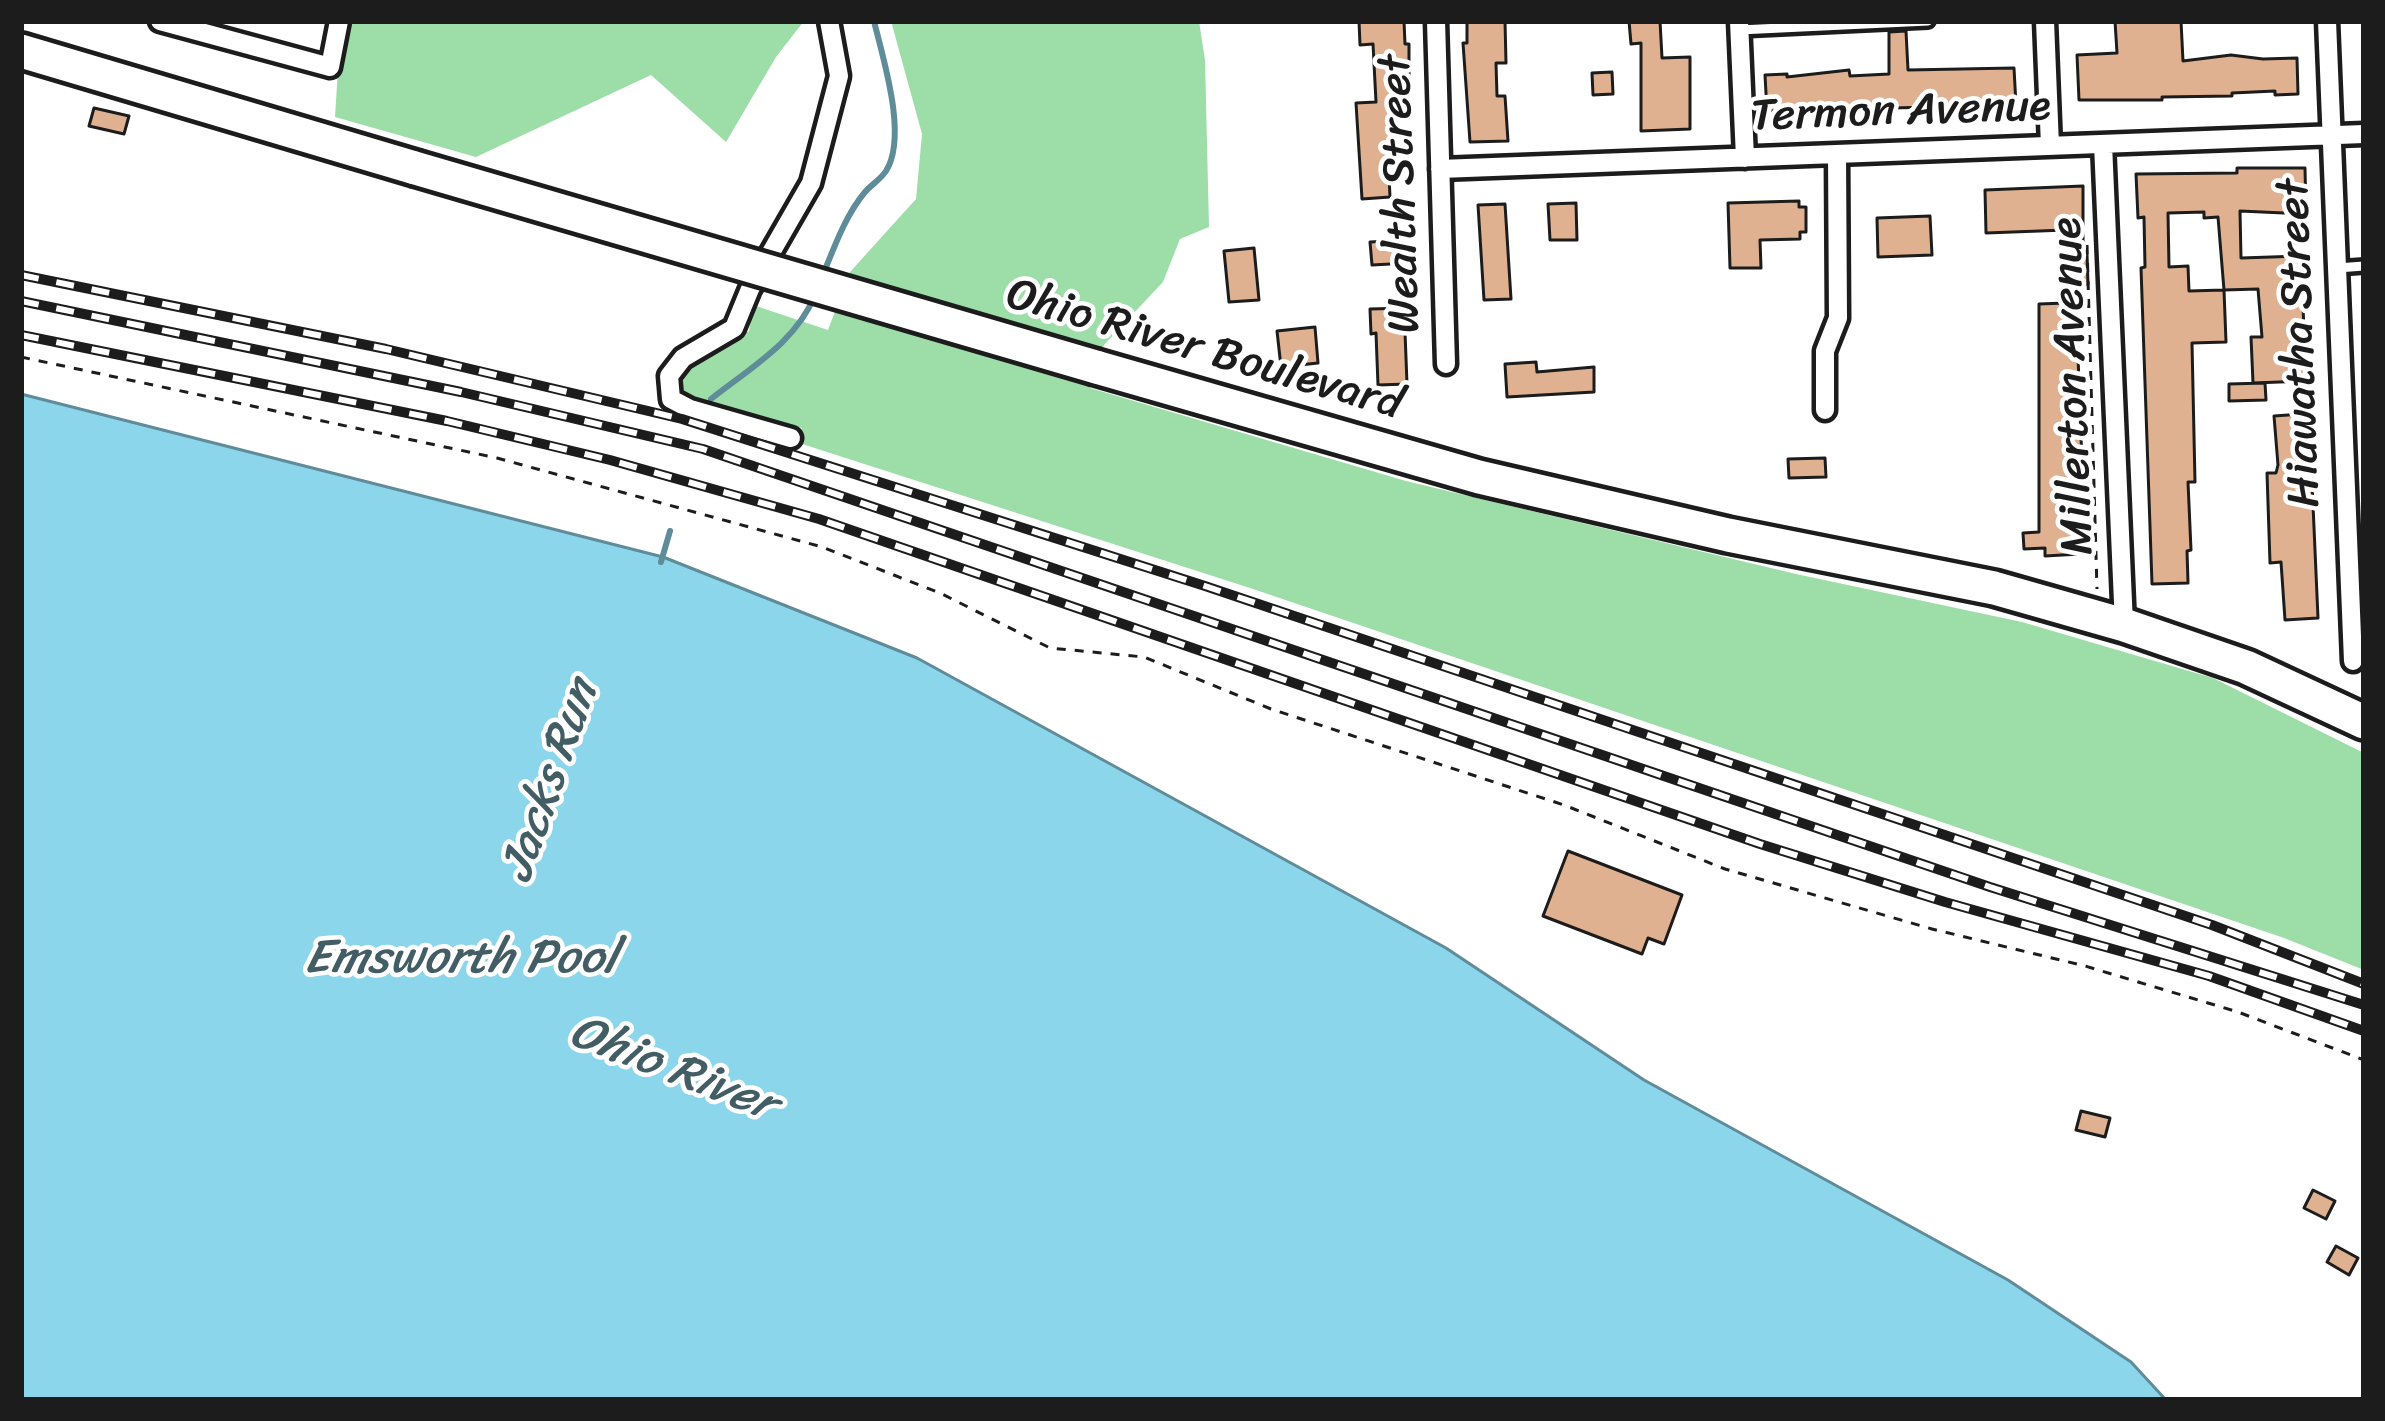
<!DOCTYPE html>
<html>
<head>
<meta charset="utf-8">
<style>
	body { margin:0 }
	#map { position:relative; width:2385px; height:1421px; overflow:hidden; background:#fff; font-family:Sriracha,sans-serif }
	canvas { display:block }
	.frame { position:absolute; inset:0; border:24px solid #1c1c1c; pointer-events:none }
</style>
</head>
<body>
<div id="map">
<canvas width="2385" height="1421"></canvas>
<div class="frame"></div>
</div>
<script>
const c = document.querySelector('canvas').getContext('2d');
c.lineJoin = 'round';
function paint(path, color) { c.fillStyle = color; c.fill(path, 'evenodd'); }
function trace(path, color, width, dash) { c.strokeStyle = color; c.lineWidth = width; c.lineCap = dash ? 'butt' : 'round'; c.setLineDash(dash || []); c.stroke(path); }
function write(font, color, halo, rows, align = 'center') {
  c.font = font + ' Sriracha,sans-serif'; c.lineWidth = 9; c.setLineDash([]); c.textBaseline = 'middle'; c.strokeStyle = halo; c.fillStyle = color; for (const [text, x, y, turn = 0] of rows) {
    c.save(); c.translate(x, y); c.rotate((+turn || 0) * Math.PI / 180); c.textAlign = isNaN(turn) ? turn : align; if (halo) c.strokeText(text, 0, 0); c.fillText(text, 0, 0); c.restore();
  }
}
paint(new Path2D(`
	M341 21H804L776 57 726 142 651 75 476 157 335 117Z
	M891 21H1199L1205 60 1209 227 1180 239 1163 282 1104 345 1090 388 1406 481 1796 574 2022 622 2213 678 2364 753V970L2284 938 1250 588 799 443 802 428 683 393 680 379 692 365 749 331 753 305 828 330 850 272 916 199 922 134Z`), '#9ddea8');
const water = new Path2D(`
	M21 394 663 557 917 658 1446 948 1644 1080 2008 1280 2131 1362 2166 1400H21Z`);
paint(water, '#8cd6ec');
trace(water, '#5f8c99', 3);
trace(new Path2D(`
	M822 277C834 248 845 216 865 192 871 185 881 179 886 171 908 136 883 59 874 21
	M711 399C750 368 796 342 815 295
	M661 562 670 531`), '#5f8c99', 6);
const building = new Path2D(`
	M1359 21H1404L1405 44H1409V89L1394 90V154L1388 155 1390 197 1362 199 1356 103 1376 102 1373 44 1360 45Z
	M1505 21 1506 63H1496L1497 96H1505L1508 141 1470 142 1463 43H1467V22Z
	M1629 21H1660L1662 58 1690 57V129L1641 131V43L1631 44Z
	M2115 21H2181L2183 61 2231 55 2263 59 2297 58 2298 94 2275 95V91L2232 93V96L2162 97V100H2079L2077 55 2117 53Z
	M1906 31 1908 70 2014 68 2016 105 1767 111 1765 75 1787 74V77L1849 70 1850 76 1889 74V32Z
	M1612 72 1613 94 1593 95 1592 73Z
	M94 108 129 116 124 134 89 126Z
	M2237 168H2305L2306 214 2240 211 2241 258 2301 256 2306 381 2253 383 2251 337H2262L2258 289 2224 290 2226 342 2192 343 2195 482H2188L2191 550 2187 551 2188 583 2152 584 2141 268 2145 267 2144 217 2138 218 2136 174 2237 173ZM2204 212V218L2218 217 2224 290 2189 291 2188 266 2169 267 2168 213Z
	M2083 186V254H2087L2088 284 2068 285 2066 230 1986 233 1985 190Z
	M1799 201V207H1806V232H1800V239L1760 240 1761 268H1730L1728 203Z
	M1576 203 1577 240H1550L1548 204Z
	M1505 204 1511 299 1484 300 1478 205Z
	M1930 216 1932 255 1878 257 1877 218Z
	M1409 240V263L1372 265 1370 242Z
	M1254 248 1259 300 1229 302 1224 251Z
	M2066 303 2067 330 2077 329 2085 544 2080 545V554L2045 556V548L2024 549 2023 533 2039 532V304Z
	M1409 308 1411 332H1405L1407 384 1378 385 1376 333 1371 334 1370 309Z
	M1315 327 1318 363 1281 367 1277 331Z
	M1536 362 1537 372 1594 367V392L1507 397 1505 364Z
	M2265 383 2266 400 2229 401V384Z
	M2302 414 2303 437H2310L2318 618 2285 620 2281 562 2270 563 2267 473H2276L2278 465 2274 416Z
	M1825 458 1826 477 1789 478 1788 459Z
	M1568 851 1682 895 1664 944 1648 938 1642 954 1543 916Z
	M2081 1111 2110 1118 2105 1137 2076 1130Z
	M2313 1190 2335 1201 2326 1219 2304 1208Z
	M2336 1246 2358 1258 2349 1275 2327 1262Z`);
paint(building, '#e0b191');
trace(building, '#1c1c1c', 3);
const lane = new Path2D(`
	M1739 30 1928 21
	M2337 268 2364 266`);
const street = new Path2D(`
	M160 21 330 67 339 21
	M1436 21 1446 364
	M1739 21 1745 158
	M2045 21 2050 146
	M2327 21 2353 661
	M2103 144 2124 625
	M1440 169 2364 134
	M1825 410V351L1838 318 1837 154
	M791 438 690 409 671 399 669 376 683 358 734 328 750 289 811 183 839 76 829 21`);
const highway = new Path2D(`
	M21 51 415 168
	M1096 367 1479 477 1728 535 1994 588 2124 625 2246 667 2364 722`);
trace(lane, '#1c1c1c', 18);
trace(street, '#1c1c1c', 27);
trace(highway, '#1c1c1c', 42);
trace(new Path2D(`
	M2087 245 2097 589
	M21 357 497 458 822 547 940 593 1050 648 1144 657 1271 709 1564 805 1725 869 1932 929 2085 966 2238 1012 2364 1060`), '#1c1c1c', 3, [9, 9]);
trace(lane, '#fff', 9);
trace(street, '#fff', 18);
trace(highway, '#fff', 33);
const rail = new Path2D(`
	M21 275 386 349 682 419 1205 586 2212 925 2364 984
	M21 301 461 392 703 449 1990 887 2364 1005
	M21 335 447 421 610 460 819 519 1760 844 1945 902 2209 976 2364 1031`);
trace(rail, '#1c1c1c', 10);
trace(rail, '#fff', 6, [18]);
const highwayBridge = new Path2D(`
	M415 168 1096 367`);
trace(highwayBridge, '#1c1c1c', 42, []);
trace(highwayBridge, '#fff', 33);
write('45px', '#1c1c1c', '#fff', [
	["Termon Avenue",1901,113,-2],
	["Wealth Street",1402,194,-92],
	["Hiawatha Street",2301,343,-92],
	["Ohio River Boulevard",1204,351,16],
	["Millerton Avenue",2074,386,-92]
]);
write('italic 48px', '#435d65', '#fff', [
	["Jacks Run",551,781,-71],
	["Emsworth Pool",461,960],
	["Ohio River",672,1070,21]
]);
</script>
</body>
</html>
